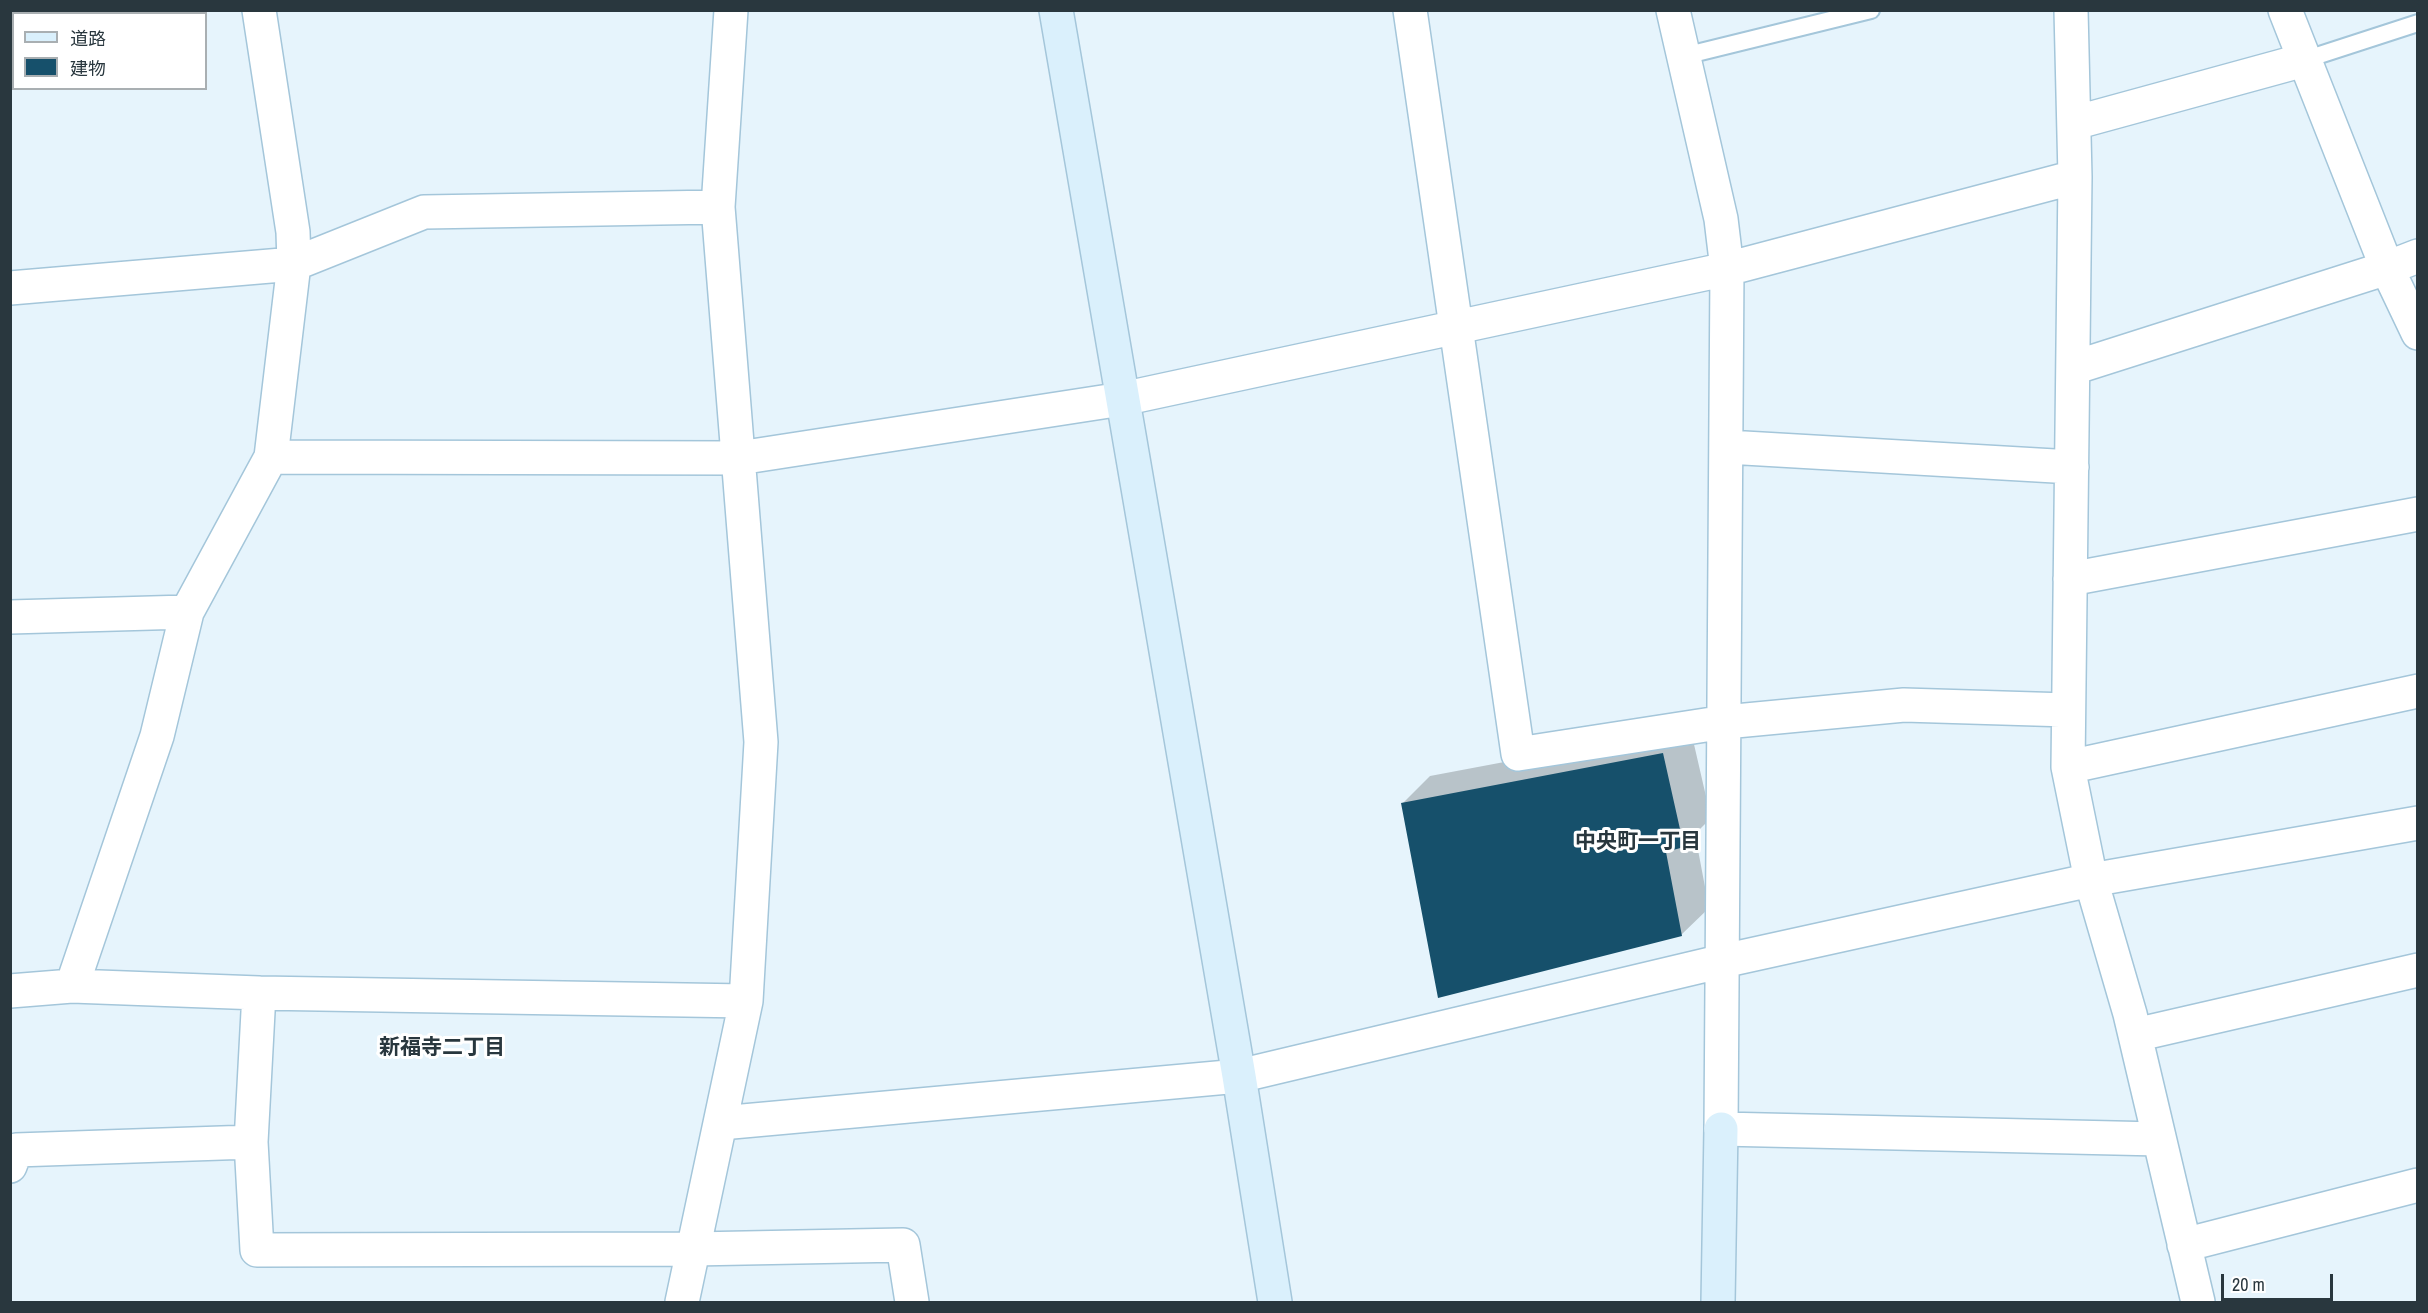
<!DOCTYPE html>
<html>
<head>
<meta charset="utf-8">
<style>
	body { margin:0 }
	#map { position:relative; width:2428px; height:1313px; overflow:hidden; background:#e6f4fc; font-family:"Archivo Narrow","Noto Sans JP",sans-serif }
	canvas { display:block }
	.frame { position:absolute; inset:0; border:12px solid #29373e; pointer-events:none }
	.legend { position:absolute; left:12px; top:12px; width:195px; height:78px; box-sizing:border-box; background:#fff; border:2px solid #a9afb2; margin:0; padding:8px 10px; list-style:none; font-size:18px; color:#29373e }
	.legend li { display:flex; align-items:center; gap:12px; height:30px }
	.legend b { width:30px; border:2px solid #a9afb2 }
	.scale { position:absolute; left:2221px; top:1274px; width:112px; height:27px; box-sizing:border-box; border:3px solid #29373e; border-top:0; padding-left:8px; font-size:18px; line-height:21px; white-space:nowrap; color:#29373e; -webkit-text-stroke:4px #fff; paint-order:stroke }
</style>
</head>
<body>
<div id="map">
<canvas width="2428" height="1313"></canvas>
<div class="frame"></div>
<ul class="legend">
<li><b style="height:8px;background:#daf0fc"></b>道路</li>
<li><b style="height:16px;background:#16506b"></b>建物</li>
</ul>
<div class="scale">20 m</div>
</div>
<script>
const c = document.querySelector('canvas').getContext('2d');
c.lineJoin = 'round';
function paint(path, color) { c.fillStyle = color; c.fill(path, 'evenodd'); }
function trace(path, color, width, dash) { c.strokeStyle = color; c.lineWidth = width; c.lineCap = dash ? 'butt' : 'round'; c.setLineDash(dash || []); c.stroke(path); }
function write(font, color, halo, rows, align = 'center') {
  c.font = font + ' "Archivo Narrow","Noto Sans JP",sans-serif'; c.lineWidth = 6; c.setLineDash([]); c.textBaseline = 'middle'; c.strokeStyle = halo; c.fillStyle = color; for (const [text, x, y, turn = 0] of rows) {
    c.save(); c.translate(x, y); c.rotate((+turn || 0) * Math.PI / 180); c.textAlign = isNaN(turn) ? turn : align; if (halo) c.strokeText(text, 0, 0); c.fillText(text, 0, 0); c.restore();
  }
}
paint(new Path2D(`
	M1690 727 1711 818 1695 834 1709 908 1681 935 1402 804 1430 776Z`), '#0003');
paint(new Path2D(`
	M1663 753 1684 847 1666 852 1682 936 1438 998 1401 803Z`), '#16506b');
const lane = new Path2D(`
	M1684 56 1871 10
	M2304 60 2418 23`);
const street = new Path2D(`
	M1410 10 1518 754 1725 722 1904 705 2068 710
	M1673 10 1721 219 1727 269 1721 1129 2159 1139
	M2071 10 2075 177 2068 767 2091 880 2130 1014 2198 1302
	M2074 123 2304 60
	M2418 256 2387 268 2418 333
	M10 288 294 264 424 212 718 207
	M2073 368 2387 268 2285 10
	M1727 447 2072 467
	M271 457 739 458 1122 399 1727 269 2075 177
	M2070 579 2418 514
	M10 617 187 612
	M2068 767 2418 691
	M72 986 157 736 187 612 271 457 294 264 293 232 259 10
	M10 991 72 986 259 993 746 1001
	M259 993 251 1142 257 1250 693 1249 903 1245 912 1302
	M2135 1035 2418 970
	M721 1123 1239 1076 1723 961 2091 880 2418 823
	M10 1166 16 1150 251 1142
	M2184 1245 2418 1185
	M682 1302 746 1001 761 742 718 207 731 10`);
const secondary = new Path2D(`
	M1056 10 1239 1076 1275 1302
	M1718 1302 1721 1129`);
trace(lane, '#a4c6da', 20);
trace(street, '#a4c6da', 36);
trace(secondary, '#a4c6da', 36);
trace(lane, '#fff', 16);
trace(street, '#fff', 33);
trace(secondary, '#daf0fc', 33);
write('bold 21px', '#29373e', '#fff', [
	["中央町一丁目",1638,842],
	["新福寺二丁目",442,1048]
]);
</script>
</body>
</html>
